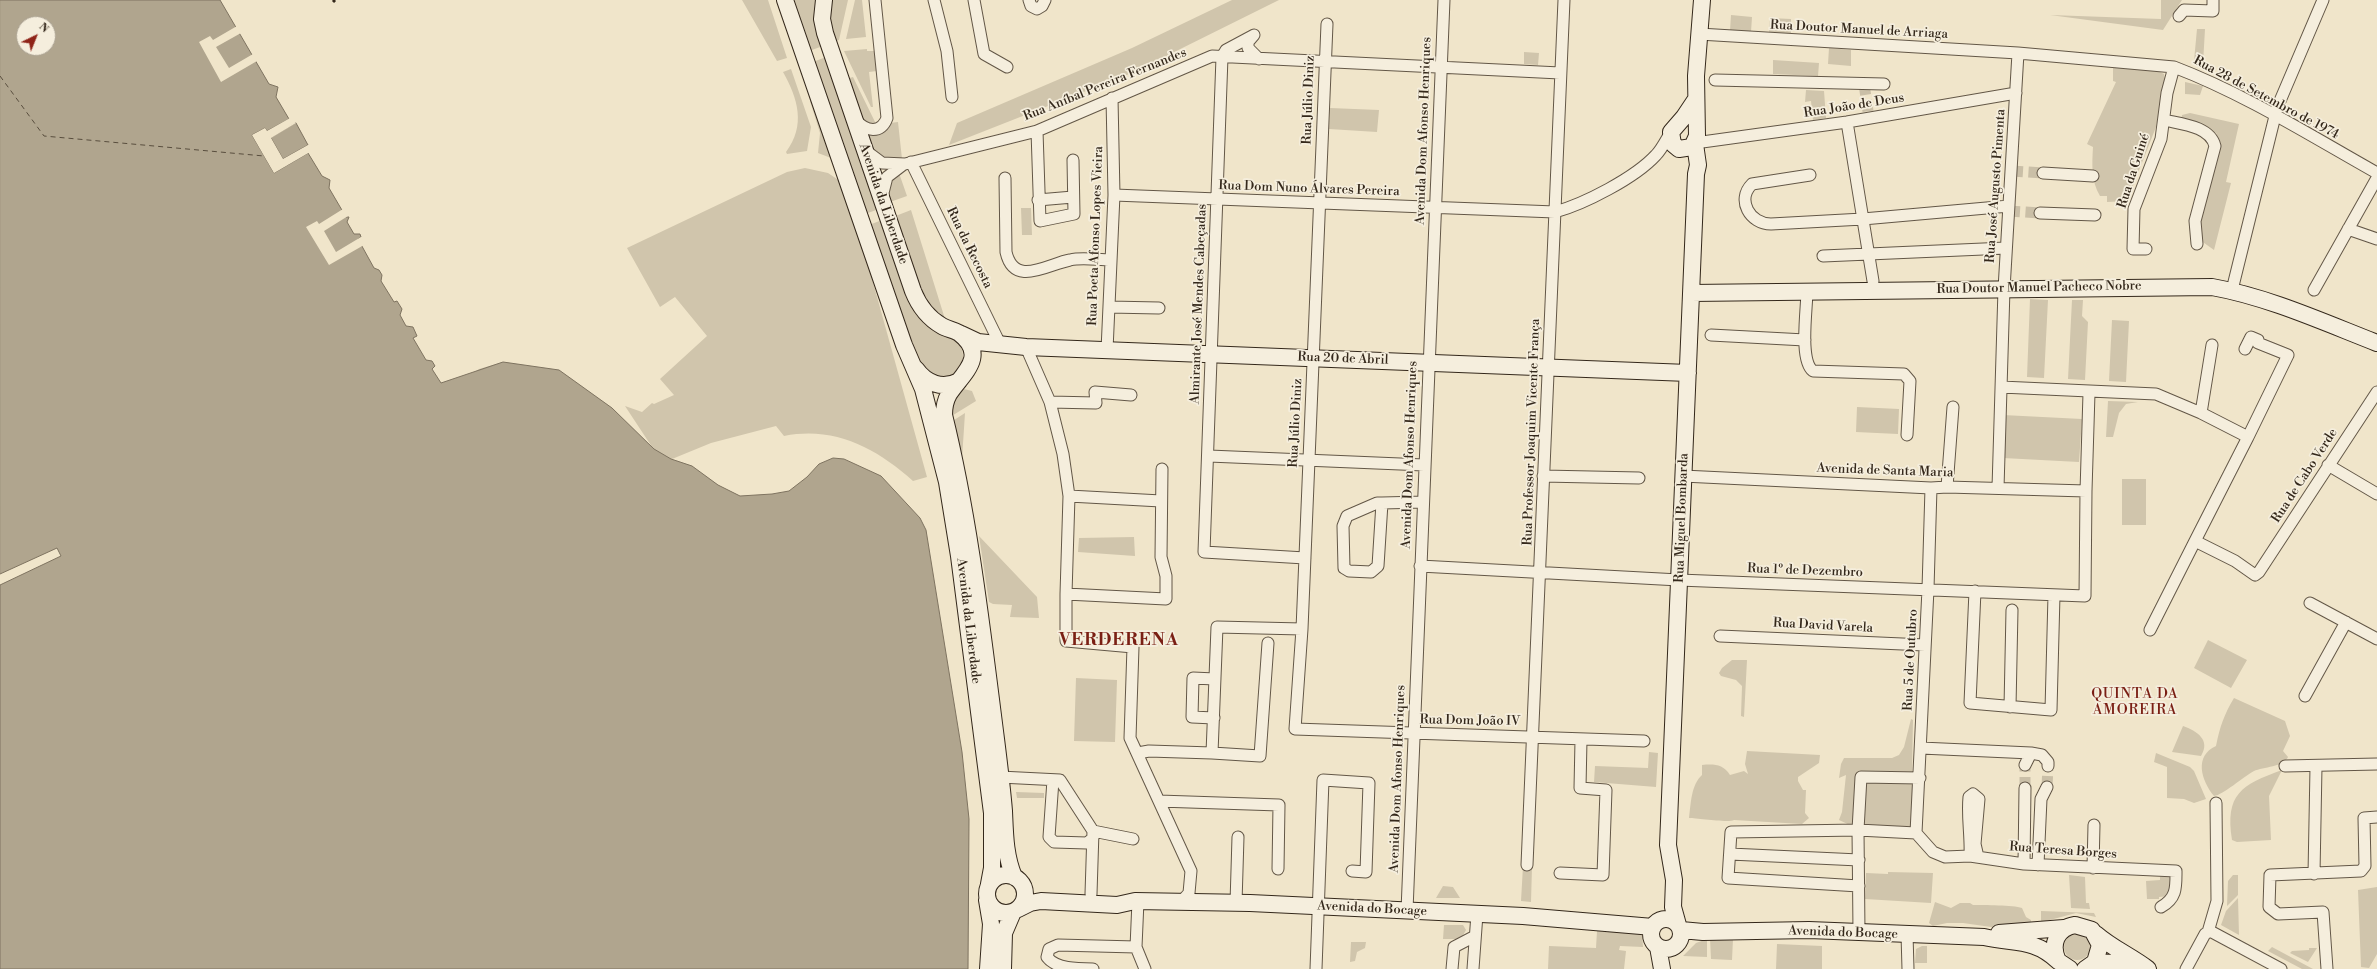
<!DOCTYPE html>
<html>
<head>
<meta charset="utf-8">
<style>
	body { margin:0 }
	#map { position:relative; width:2377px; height:969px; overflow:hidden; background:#f0e5ca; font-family:"Libre Bodoni",serif }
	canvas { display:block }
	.north { position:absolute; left:16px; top:16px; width:40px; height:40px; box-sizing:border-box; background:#f5eedd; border:1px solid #a89f8f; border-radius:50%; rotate:43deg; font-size:11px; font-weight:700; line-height:16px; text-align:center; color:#34281b }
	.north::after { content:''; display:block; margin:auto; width:14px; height:18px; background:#8f2418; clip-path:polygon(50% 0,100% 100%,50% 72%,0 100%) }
</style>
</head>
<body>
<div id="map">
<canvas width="2377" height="969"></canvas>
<div class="north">N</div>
</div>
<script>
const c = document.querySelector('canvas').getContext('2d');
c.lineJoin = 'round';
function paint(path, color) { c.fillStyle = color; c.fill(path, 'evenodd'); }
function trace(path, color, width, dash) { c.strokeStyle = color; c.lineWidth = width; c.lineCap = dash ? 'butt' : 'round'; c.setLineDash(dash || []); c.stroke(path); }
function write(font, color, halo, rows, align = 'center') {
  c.font = font + ' "Libre Bodoni",serif'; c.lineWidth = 3.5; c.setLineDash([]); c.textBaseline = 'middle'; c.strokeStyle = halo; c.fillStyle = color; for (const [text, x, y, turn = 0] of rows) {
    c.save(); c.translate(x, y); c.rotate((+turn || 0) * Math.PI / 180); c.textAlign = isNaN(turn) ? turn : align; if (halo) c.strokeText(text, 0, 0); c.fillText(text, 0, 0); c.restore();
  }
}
paint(new Path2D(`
	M742 0H768L787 58 777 61Z
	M792 0H818L823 46 809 51Z
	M832 0H848L839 40 834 42 828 19Z
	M855 0H862L866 37 846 39Z
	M1232 0H1279L1132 73 949 145 957 123 1132 48Z
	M2161 0H2182L2163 30 2050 15 2161 19Z
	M1731 15 1752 17 1751 32 1730 31Z
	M1770 18 1791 19V34L1769 33Z
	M2197 29H2205L2203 64 2194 61Z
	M1829 48 1851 50V66L1828 64Z
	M867 49V51H875L877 71 869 72 873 107H871L844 51Z
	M1524 52 1539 53 1538 65 1524 64Z
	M826 57 879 209 865 214 813 62Z
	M1773 60 1819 63 1818 76 1773 74Z
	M2113 66 2154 69 2164 74 2165 80 2156 127 2127 201 2107 202V196H2100C2091 181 2092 164 2093 147L2087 144 2116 82 2113 81Z
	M791 69 811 127 807 151 787 154 786 152C806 125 798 99 783 72Z
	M853 77 877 126 863 123 846 79Z
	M2185 82 2203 86 2200 95 2185 94Z
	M1806 90 1824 91 1826 118 1813 120 1811 101 1805 102Z
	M813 100 831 158 818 153 820 133 810 101Z
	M1330 108 1379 110 1377 132 1329 129Z
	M2190 113 2239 124 2226 182 2231 183 2214 250 2200 240V221L2221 143 2216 133 2181 121 2182 115Z
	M898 122 902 159 892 161 874 154 866 133 890 123Z
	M805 168 828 173 846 185 927 477 913 481C876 448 835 426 784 436L776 426 711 443 672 459 692 466 718 485 740 496 453 386 479 369 503 362 559 370 612 408 652 447 625 406 642 412 652 403 654 404 674 395 660 379 707 336 675 297 660 307 627 248 787 172Z
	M899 173 907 196 890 202 887 188Z
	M1021 208H1031L1032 235H1022Z
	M911 210 945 319C916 303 904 247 893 217Z
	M882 220 944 335C949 337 954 339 958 343 967 353 964 374 950 378 945 379 939 378 934 378L919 363 869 225Z
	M2030 299 2048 300 2044 378 2027 377Z
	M2072 300H2083L2082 316 2088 322 2085 380 2068 379Z
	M2112 320 2129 321 2126 382 2109 381Z
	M964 389 972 391 976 401 950 417C948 406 956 394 964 389Z
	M2108 401 2138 402 2126 404 2119 413 2113 437H2106Z
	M1857 407 1899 409 1898 434 1856 432Z
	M965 413 962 459 951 422Z
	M2003 415 2082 419 2079 462 2003 458Z
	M2122 479H2146V525H2122Z
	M979 536 1037 597 1039 618 1010 617 1012 605 993 604 989 602Z
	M1134 537 1135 556 1078 552 1079 538Z
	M2208 640 2247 660 2231 688 2194 668Z
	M1732 660H1747L1744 717 1741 716 1742 686 1736 680 1721 676 1719 673 1722 668Z
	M1076 678 1117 680 1115 742 1074 741Z
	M2234 698 2285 721 2290 736 2283 751 2288 757C2284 767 2263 767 2254 771 2243 777 2223 795 2214 796 2201 780 2194 756 2216 746 2220 726 2224 715 2234 698Z
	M1911 719 1913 720 1912 772 1860 771 1855 777 1854 827 1839 820 1842 812 1846 775 1839 778 1841 764 1844 758H1892L1899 755 1904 747Z
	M2183 726C2197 731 2211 740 2201 756L2172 752Z
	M1747 751 1820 755 1819 763 1798 777V781L1803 790H1806L1805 813 1809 818 1802 824 1734 820C1728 823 1697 818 1689 818 1691 803 1691 785 1702 775V765C1714 764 1723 764 1730 775L1744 771 1748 774 1745 764Z
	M1649 752 1658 753 1656 787 1594 782 1595 766 1648 768Z
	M2156 753 2190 767 2194 771 2206 799 2194 803 2184 799 2167 798V767L2154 762Z
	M2282 770 2269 796 2271 840 2237 842 2232 840C2225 794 2241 785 2282 770Z
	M1863 780 1916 781 1914 837 1862 835Z
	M1016 792 1044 793V798H1017Z
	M1523 866 1532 867 1531 902 1521 901Z
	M1888 872 1933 873 1931 903 1865 899 1866 873 1888 874Z
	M2160 872 2171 876 2169 896 2159 897V899H2147L2146 881 2160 880Z
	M2069 875 2085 877 2086 903H2089L2090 909 2071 908Z
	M2233 875H2238V895L2227 906 2228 881Z
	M1443 886 1453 887 1460 898H1436Z
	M2377 887V954L2369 968 2361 967 2358 890Z
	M2238 898 2239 935 2221 925 2226 911Z
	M1935 902 1951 908 1960 903H1970L1973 905C1984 905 2013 905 2022 908L2026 917 2031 920V924L1998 928 1963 923H1947L1933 926 1929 923Z
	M2041 911 2094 913 2096 917 2076 913 2046 921H2041Z
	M1444 925H1463L1466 930 1461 939H1443Z
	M1597 931 1642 933 1643 947 1620 946 1619 950 1626 951 1624 969H1548L1549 946 1596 948Z
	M2064 947a13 13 0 1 1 26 0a13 13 0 1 1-26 0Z
	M1710 938 1733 939 1732 960 1711 959Z
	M1707 939V957L1683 956 1696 943Z
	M1351 942H1366L1365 948 1357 952 1355 961 1350 962Z
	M1777 944 1822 946V969H1776Z
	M1922 946H1927V963H1915L1916 949Z
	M2272 947 2313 969H2302L2268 951Z
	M2309 948H2317L2308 962 2290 953 2292 951 2309 950Z`), '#d0c5ac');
const water = new Path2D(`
	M0 0H220L269 84 278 87 276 97 289 119 267 131 265 128 252 135 274 173 308 153 322 176 330 180 329 188 346 217H349L347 222 354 234H360L361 237 358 239 374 268 379 270 382 275 381 281 394 302 397 301 402 309 400 315 406 326 413 327 417 336 413 338 426 360 432 361 435 366 432 369 441 383 503 362 559 370 612 408 654 449 671 459 692 466 718 485 740 496 772 494 789 491 807 477 819 464 833 458 844 459 881 476 920 518 926 530 962 752 969 819 968 969H0V585L61 556 57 548 0 574ZM24 24H48V48H24Z
	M296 123 308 145 283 159 271 138Z`);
paint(water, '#b0a58e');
trace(water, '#7e7360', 1);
paint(new Path2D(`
	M237 26 241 33 216 47 229 68 253 54 257 61 221 82 199 42 210 36 213 40Z
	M290 118V121L268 133 264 130 255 136 275 170 308 151 310 152 274 173 252 135 265 128 267 131Z
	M295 122 296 123 271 138 283 159 308 145 310 147 283 161 269 137Z
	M343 209 348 216 324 231 336 252 361 237 364 245 329 265 306 227 317 221 319 224Z`), '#f0e5ca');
trace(new Path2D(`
	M0 76 44 136 264 156`), '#594e3e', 1, [5, 4]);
trace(new Path2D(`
	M1864 84 1869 118
	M2012 171 2043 173
	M2009 211 2040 213
	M2047 787 2048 766
	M2025 788V765`), '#cabfa7', 11, [11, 5.5]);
const street = new Path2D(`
	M934 0 947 51 952 97
	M974 0 984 54 1007 67
	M1029 0 1031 6 1037 9 1042 6 1045 0
	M2179 16 2184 10 2213 11V0
	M1327 24 1302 629 1295 729 1644 741
	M1699 34 2018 53 2174 67C2245 94 2311 136 2377 173
	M1259 59 1248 48V42L1254 35 1226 50 1222 57 1204 552 1305 558
	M1715 80 1884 84
	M856 120C866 132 881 134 887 118L875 0
	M2164 120C2181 124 2210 126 2215 146L2195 221 2197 244
	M1847 122 1873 281
	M1037 131 1040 221 1074 214 1073 160
	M1695 143 1847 122 2016 93
	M866 151 882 163 905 164 1037 131 1212 56 1560 73
	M911 162 1001 346
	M2043 173 2093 176
	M1810 175 1752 184C1736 200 1750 224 1771 224L1863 219 2009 206
	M1005 178 1006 252C1014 288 1048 264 1070 260 1083 257 1097 260 1111 260
	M1114 195 1555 212C1584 204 1635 178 1656 155 1662 149 1666 140 1671 132
	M882 197 887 177 904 164
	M1038 200 1073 197
	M2040 213 2095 215
	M2348 229 2377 239
	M2146 249H2133L2134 209 2161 139 2167 93 2174 67
	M1823 256 2006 248
	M1807 290C1807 309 1799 360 1813 371L1904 374 1910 381 1907 435
	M2232 290 2277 108 2323 0
	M2314 290 2377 178
	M1109 307 1159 308
	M1711 335 1805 340
	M1026 347 1050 402 1063 454 1069 496 1066 594V641L1133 647 1130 738 1191 871 1189 893 1181 902
	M2245 349 2251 337 2258 340V343L2288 355 2248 437
	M1107 350 1114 195 1112 98
	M2001 387 2156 394 2201 413 2248 437 2195 541 2235 561 2255 575 2259 572 2377 392
	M1050 402 1096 403 1095 392 1131 395
	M2201 413 2212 345
	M1209 456 1424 465
	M2328 465 2377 494
	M1543 476 1639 478
	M1683 476 1931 488 1947 487 2086 491
	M1947 487 1953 407
	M1998 488 2004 289 2018 53
	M1069 496 1161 501
	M1382 503 1378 566 1371 572 1349 571 1344 568 1343 526 1347 516 1377 503H1382L1422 502
	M1420 566 1679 580 2085 596 2086 491 2089 393
	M1975 591 1970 703 2051 710 2054 595
	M1066 594 1166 599V576L1161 557 1162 469
	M2310 603 2377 639
	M2150 630 2195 541
	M1720 636 1925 645
	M1268 643 1260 756 1212 753 1217 627 1302 629
	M2305 696 2346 622
	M2010 707 2012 610
	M1214 718 1192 717 1193 678 1215 679
	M1921 748 2031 753 2042 755 2048 762V766
	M1138 753 1149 751 1212 753
	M2025 765 2031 753
	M2285 766 2377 764
	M1000 777 1060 780 1093 831 1091 894
	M1053 780 1049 837 1054 842 1087 843 1093 838
	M1159 801 1279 805 1278 869
	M1093 831 1133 839
	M1916 833 1928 589 1931 488
	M1916 833 1933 852 1945 857 1970 856 2024 864 2176 871C2176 887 2177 898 2161 907
	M1730 854 1859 860
	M1970 856C1971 836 1967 817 1969 797L1973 794 1979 799 1975 844 1978 857
	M2024 864 2025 788
	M1527 865 1564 0
	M2038 865 2041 799 2047 787
	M2093 868 2094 825
	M1560 873 1603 875 1606 790 1580 788 1581 740
	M2314 874 2316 767
	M1859 886 1728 878 1731 832 1858 830 1916 833
	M1138 901 1136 947 1145 969
	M1236 903 1238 837
	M1407 911 1444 0
	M1859 932 1858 830 1861 777 1920 778
	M2208 932 2217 901 2216 803
	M1907 934 1908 969
	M1093 969C1077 969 1056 969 1047 957L1049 949 1058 945 1136 947
	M1316 969 1323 780 1369 783 1366 872 1352 871
	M1452 969 1454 947 1475 936
	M1473 969 1477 914
	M2186 969 2205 934 2210 931 2281 969
	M2327 969 2323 912 2278 914 2269 907 2270 875 2361 871 2365 866 2364 818 2377 817`);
const secondary = new Path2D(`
	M785 0 904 345 923 389 947 482 959 556 992 813V868L989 884
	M824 0 822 19 825 33 913 291C919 306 928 318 942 326 947 329 954 330 959 333 989 356 962 374 949 394 945 401 944 407 944 415 970 521 982 630 996 739 999 763 1002 787 1004 811 1005 834 1005 855 1014 877
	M1696 99 1684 117 1671 132 1673 144 1679 149 1692 147 1697 136 1696 76 1702 0
	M1691 293 2212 287C2268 297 2323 322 2377 343
	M961 334 978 342 1026 347 1688 373
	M916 369C926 383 942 390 959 381
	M987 894a19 19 0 1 1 38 0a19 19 0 1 1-38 0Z
	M987 900 991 924 988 969
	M1018 909 1030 903 1041 901 1117 905 1135 901 1250 903 1523 916 1653 927
	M1651 934a15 15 0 1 1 30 0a15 15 0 1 1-30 0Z
	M1678 925 1673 907 1674 880 1668 845 1696 174 1698 165 1695 144
	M1681 930 1703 932 1809 930 1984 937C2014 944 2034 938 2058 961
	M1999 933 2064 928
	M2096 934C2112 948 2131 956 2148 969
	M1658 947 1662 969
	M2095 962 2113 963 2133 969
	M1003 969 1004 933 1013 912
	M2070 969 2058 961C2050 944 2057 928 2075 925L2092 930 2100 945 2095 962 2085 969`);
trace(street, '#635747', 13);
trace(secondary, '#34281b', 18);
trace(street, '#f5eedd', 11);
trace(secondary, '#f5eedd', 16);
trace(new Path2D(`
	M333 2 335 0`), '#34281b', 3, [7, 7]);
write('13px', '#34281b', '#f5eedd', [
	["Rua Doutor Manuel de Arriaga",1859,30,3],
	["Rua Aníbal Pereira Fernandes",1105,85,-22],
	["Rua 28 de Setembro de 1974",2266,98,28],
	["Rua Júlio Diniz",1309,100,-88],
	["Rua João de Deus",1854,106,-9],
	["Avenida Dom Afonso Henriques",1424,131,-88],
	["Rua da Guiné",2134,171,-72],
	["Rua José Augusto Pimenta",1996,186,-86],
	["Rua Dom Nuno Álvares Pereira",1309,189,2],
	["Avenida da Liberdade",883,204,71],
	["Rua Poeta Afonso Lopes Vieira",1096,236,-88],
	["Rua da Recosta",969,248,64],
	["Rua Doutor Manuel Pacheco Nobre",2039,288,-1],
	["Almirante José Mendes Cabeçadas",1199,304,-88],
	["Rua 20 de Abril",1343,359,2],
	["Rua Júlio Diniz",1296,423,-87],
	["Rua Professor Joaquim Vicente França",1532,432,-88],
	["Avenida Dom Afonso Henriques",1410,455,-88],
	["Avenida de Santa Maria",1885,471,2],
	["Rua de Cabo Verde",2305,476,-57],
	["Rua Miguel Bombarda",1682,518,-88],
	["Rua 1º de Dezembro",1805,571,2],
	["Avenida da Liberdade",968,621,83],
	["Rua David Varela",1823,626,3],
	["Rua 5 de Outubro",1911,660,-87],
	["Rua Dom João IV",1470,721,1],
	["Avenida Dom Afonso Henriques",1398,779,-88],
	["Rua Teresa Borges",2063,851,4],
	["Avenida do Bocage",1372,909,3],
	["Avenida do Bocage",1843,933,2]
]);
c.letterSpacing = '1px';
write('14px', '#7a1f14', '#f5eedd', [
	["QUINTA DA",2135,695],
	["AMOREIRA",2135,711]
]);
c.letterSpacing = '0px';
c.letterSpacing = '1px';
write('bold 17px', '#7a1f14', '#f5eedd', [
	["VERDERENA",1119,641]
]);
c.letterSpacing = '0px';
</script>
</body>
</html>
